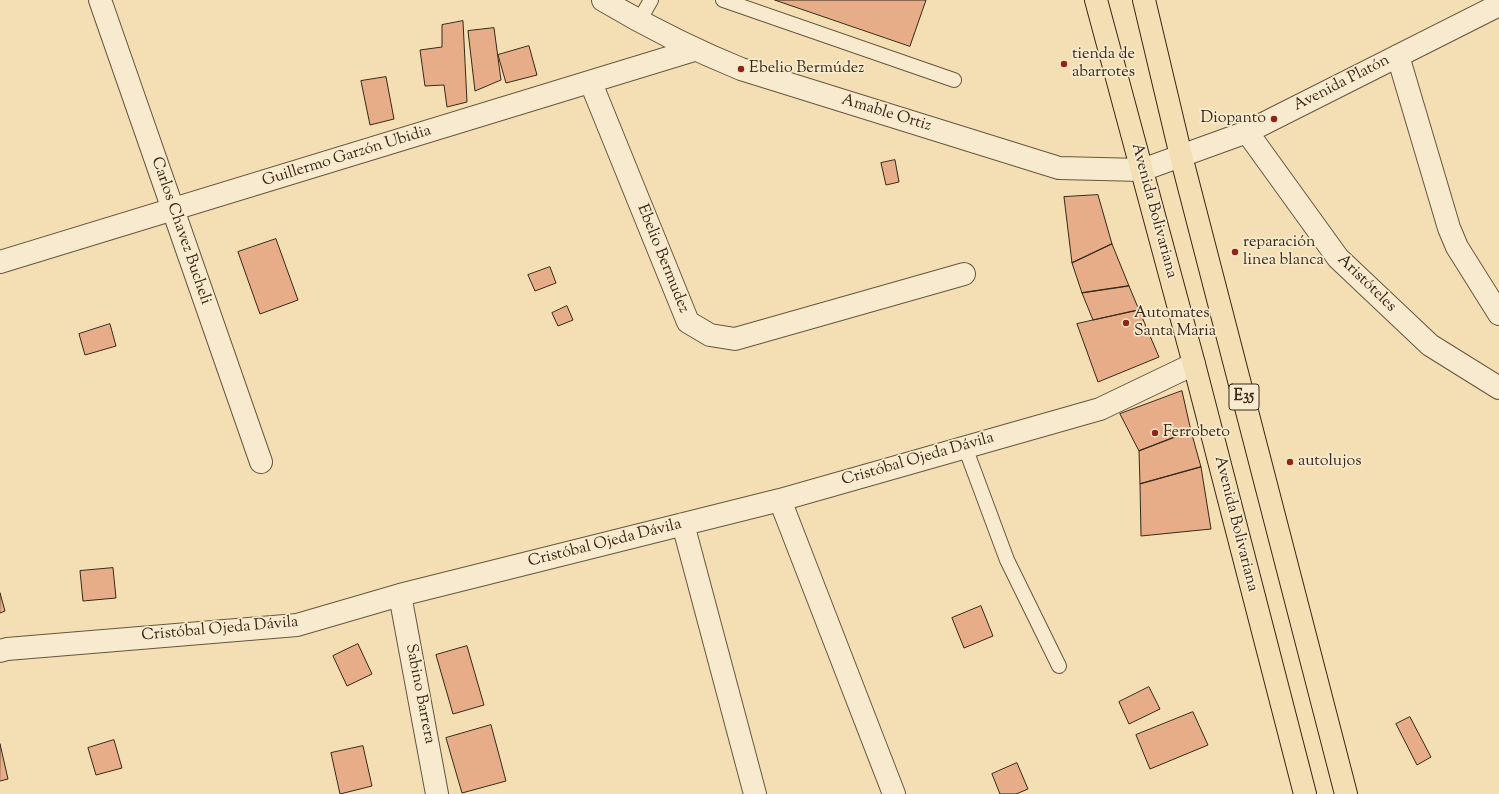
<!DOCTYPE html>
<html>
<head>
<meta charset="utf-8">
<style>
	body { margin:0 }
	canvas { display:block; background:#f4dfb4 }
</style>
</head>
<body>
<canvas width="1499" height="794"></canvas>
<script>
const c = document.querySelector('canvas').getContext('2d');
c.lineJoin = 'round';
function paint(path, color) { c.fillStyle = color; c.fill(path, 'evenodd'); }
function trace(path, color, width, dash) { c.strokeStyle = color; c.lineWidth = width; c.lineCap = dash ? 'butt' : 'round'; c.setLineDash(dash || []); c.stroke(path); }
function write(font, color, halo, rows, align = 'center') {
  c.font = font + ' "Sorts Mill Goudy",serif'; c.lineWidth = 3.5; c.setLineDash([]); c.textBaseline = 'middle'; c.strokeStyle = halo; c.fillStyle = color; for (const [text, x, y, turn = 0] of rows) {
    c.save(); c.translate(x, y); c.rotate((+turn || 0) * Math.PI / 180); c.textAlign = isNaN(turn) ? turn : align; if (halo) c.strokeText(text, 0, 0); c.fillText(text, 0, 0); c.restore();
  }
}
const building = new Path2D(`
	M775 0H926L910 46Z
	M463 21 467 102 447 107 444 85 425 86 420 50 442 47V25Z
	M494 28 501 80 475 91 468 31Z
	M529 46 537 75 506 83 498 55Z
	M386 77 394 119 370 125 361 81Z
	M895 160 899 182 886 185 881 163Z
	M1098 195 1112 244 1072 263 1064 197Z
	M276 239 298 300 260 314 238 252Z
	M1112 244 1129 286 1082 293 1072 263Z
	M550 267 556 283 535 291 528 275Z
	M1129 286 1139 310 1093 320 1082 293Z
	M567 306 573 320 558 326 552 313Z
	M1139 310 1159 357 1098 382 1077 324Z
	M110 324 116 346 85 355 79 334Z
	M1182 391 1191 431 1139 451 1120 414Z
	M1191 431 1201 467 1140 484 1139 451Z
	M1201 467 1211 529 1141 536 1140 484Z
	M113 568 116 598 83 601 80 571Z
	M0 593 5 611 0 613Z
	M981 606 993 636 964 648 952 618Z
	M358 644 372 674 347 686 333 656Z
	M467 646 484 705 453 714 436 655Z
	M1149 687 1160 709 1129 724 1119 702Z
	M1193 712 1208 745 1150 769 1136 735Z
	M1410 717 1431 757 1417 765 1396 724Z
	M491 725 506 781 462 793 446 738Z
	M114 740 122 768 96 775 88 748Z
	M0 744 8 779 0 781Z
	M363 746 372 786 340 794 331 753Z
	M1017 763 1028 789 1016 794H1000L992 774Z`);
paint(building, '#e7ad88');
trace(building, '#372818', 1);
const service = new Path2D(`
	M723 0 954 80
	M639 21 651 0
	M965 447 1007 560 1059 666`);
const minor = new Path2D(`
	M100 0 261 462
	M1398 56 1449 228 1457 247 1499 314
	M591 83 688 322 710 335 735 339 964 274
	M1247 132 1338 258 1430 345 1499 388
	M0 262 694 50
	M780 500 894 794
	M683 524 755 794
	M400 595 437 794
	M0 651 7 649 297 625 400 595 780 500 1100 409 1194 364`);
const tertiary = new Path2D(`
	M603 0C648 27 692 49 741 69L1059 168 1142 170 1247 132 1499 5`);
const trunk = new Path2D(`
	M1096 0 1194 364 1305 794
	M1144 0 1181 156 1346 794`);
trace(service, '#66563f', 16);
trace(minor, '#66563f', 24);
trace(tertiary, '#66563f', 24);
trace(trunk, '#372818', 24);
trace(service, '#f8eace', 14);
trace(minor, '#f8eace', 22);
trace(tertiary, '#f8eace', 22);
trace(trunk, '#f4dfb4', 22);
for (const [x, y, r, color] of [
	[1064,64,4,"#8f2418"],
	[741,69,4,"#8f2418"],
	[1274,119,4,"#8f2418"],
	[1235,252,4,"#8f2418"],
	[1126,323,4,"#8f2418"],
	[1155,433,4,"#8f2418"],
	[1290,462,4,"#8f2418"]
]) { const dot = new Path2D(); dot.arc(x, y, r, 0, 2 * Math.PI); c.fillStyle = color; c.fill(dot); trace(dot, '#f8eace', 1.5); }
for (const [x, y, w] of [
	[1244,397,30]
]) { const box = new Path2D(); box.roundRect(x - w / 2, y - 13, w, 26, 3); c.fillStyle = '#f8eace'; c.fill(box); trace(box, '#372818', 1); }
write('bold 15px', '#372818', null, [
	["E35",1244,397]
]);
write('16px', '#372818', '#f8eace', [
	["tienda de",1072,55],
	["abarrotes",1072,73],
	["Ebelio Bermúdez",749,69],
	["Diopanto",1266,119,"right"],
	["reparación",1243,243],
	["linea blanca",1243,261],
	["Automates",1134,314],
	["Santa Maria",1134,332],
	["Ferrobeto",1163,433],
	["autolujos",1298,462]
], 'left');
write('16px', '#372818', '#f8eace', [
	["Avenida Platón",1342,84,-27],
	["Amable Ortiz",886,114,17],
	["Guillermo Garzón Ubidia",347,157,-17],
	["Avenida Bolivariana",1153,211,75],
	["Carlos Chavez Bucheli",180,231,71],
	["Ebelio Bermudez",662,259,68],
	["Aristóteles",1366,284,44],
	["Cristóbal Ojeda Dávila",918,460,-16],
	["Avenida Bolivariana",1235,524,76],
	["Cristóbal Ojeda Dávila",605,544,-14],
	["Cristóbal Ojeda Dávila",220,630,-5],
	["Sabino Barrera",419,694,79]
]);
</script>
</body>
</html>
